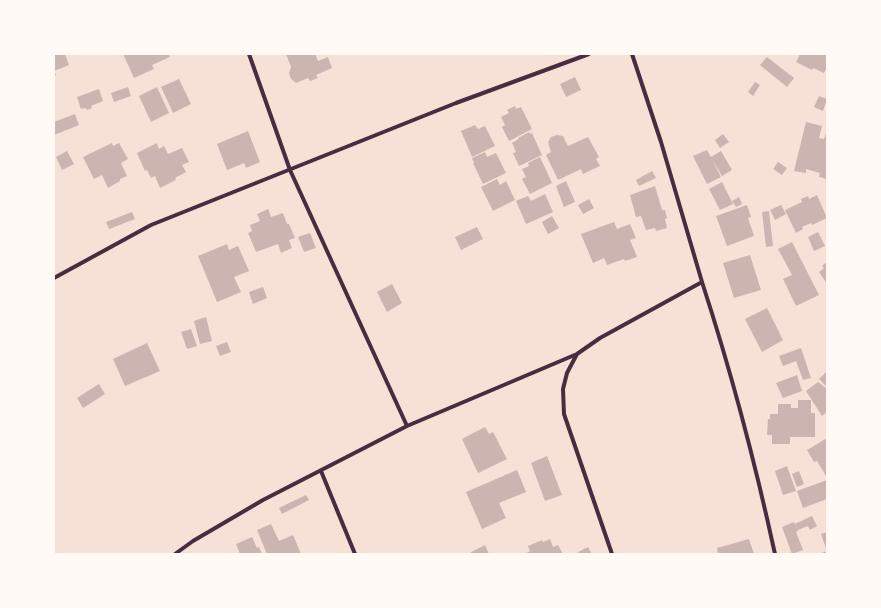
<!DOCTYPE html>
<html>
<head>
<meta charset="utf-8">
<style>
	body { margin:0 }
	#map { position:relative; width:881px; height:608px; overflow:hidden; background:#f7e1d7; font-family:Quicksand,sans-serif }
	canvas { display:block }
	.frame { position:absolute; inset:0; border:55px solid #fffaf5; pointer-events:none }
</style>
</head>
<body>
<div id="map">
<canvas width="881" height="608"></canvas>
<div class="frame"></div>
</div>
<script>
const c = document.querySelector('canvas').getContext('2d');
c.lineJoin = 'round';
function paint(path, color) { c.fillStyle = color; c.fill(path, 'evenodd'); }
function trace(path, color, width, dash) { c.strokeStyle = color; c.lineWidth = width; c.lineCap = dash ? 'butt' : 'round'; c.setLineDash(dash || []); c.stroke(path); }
paint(new Path2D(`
	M54 54H65L69 65 54 71 56 75 54 76Z
	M123 54H169L170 57 152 65 154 69 134 78Z
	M286 54H315L318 61 328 57 332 68 316 75 318 78 310 81 308 78 296 83 291 79 289 73 291 67Z
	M800 54H827V67L824 73 813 68 812 70 796 62Z
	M767 57 794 78 787 87 760 65Z
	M575 77 581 90 566 97 560 84Z
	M179 79 191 104 173 113 161 87Z
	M755 82 760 85 753 96 748 92Z
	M128 87 131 96 114 102 111 93Z
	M157 87 169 113 151 122 139 96Z
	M99 89 103 101 91 106 92 108 87 110 86 108 81 109 77 97Z
	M819 96 827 99 823 111 814 107Z
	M515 106 516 109 521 107 532 129 509 141 502 127 505 125 501 117 509 113 507 110Z
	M75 114 79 125 54 135V122Z
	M806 122 822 126 819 138 824 139 827 131V179L819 177 820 173 806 169V173L794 171Z
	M475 125 478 129 485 126 495 146 472 157 461 131Z
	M248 131 260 162 246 168 244 163 227 170 217 144Z
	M529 132 530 134 532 133 542 155 519 166 513 153 516 152 512 143 519 139 518 138Z
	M723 134 729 142 720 148 715 140Z
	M557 135 563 136 568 146 588 137 599 157 596 159 600 166 583 174 581 169 558 180 546 155 551 152 548 142 551 137Z
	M112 143 113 146 119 143 128 159 121 163 127 176 120 179V181L108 188 102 175 94 179 83 157Z
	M157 143 159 149 164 146 168 154 182 148 189 162 182 165 186 172 175 178 176 180 160 188 155 176 151 178 147 170 145 171 137 153Z
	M707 150 711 157 721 151 732 170 722 176 712 159 721 177 707 184 693 156Z
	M67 151 74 164 62 170 56 157Z
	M485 152 487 157 496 153 506 173 483 184 473 163H474L472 158Z
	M540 157 552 183 530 194 522 179 526 177 522 169 529 166 528 163Z
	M778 162 787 168 782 175 773 169Z
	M652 171 656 178 639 186 636 180Z
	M497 179 500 185 506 181 515 200 493 211 481 187Z
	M566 181 575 202 564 207 556 186Z
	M722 182 733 204 720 210 709 189Z
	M655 186 662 210H665L667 218 665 219 667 228 656 231 655 228 646 230 641 216 636 217 630 195Z
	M545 194 553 212 526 224 516 201 528 196 531 201Z
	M817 195 827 218 812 225 811 223 802 227 803 229 796 233 785 210 802 202 801 199 808 196 809 199Z
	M739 197 742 204 736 207 732 201Z
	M589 199 594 208 583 214 578 205Z
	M747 205 751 217 748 218 754 236 727 246 716 216Z
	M781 205 786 214 775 220 770 210Z
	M268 209 271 217 283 213 287 224H289L295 238 289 240 292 248 281 253 278 244 256 252 248 233 252 231 250 225 260 221 257 214Z
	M769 211 773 246 766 247 762 212Z
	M132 212 135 219 109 229 106 222Z
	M552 216 559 228 548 234 542 222Z
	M614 222 617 229 630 224 636 238 630 240 637 257 625 261 624 259 607 265 604 258 593 263 581 234Z
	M477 227 483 239 461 250 455 237Z
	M818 232 825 246 814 251 808 237Z
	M310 233 316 248 304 252 298 237Z
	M792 242 819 295 796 306 783 279 792 275 778 249Z
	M227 244 229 250 238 246 249 271 234 277 241 292 217 302 198 256Z
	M750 255 761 290 734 298 723 263Z
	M827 262V284L819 272 824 268 822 266Z
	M392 284 402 303 387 312 377 292Z
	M263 287 267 298 253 304 249 292Z
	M767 308 783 340 762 352 745 319Z
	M206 317 212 341 200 344 194 321Z
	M191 329 197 346 187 349 181 332Z
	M227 342 231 352 220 356 216 346Z
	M147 343 160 371 125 386 113 359Z
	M801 348 811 378 803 380 796 361 783 366 779 356Z
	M827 371V387L819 379Z
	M797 375 802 391 783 398 776 383Z
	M818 382 827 389V412L822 416 806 391Z
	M99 384 105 394 83 408 77 398Z
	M798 400H811V413H815V437H790V444H772V435H767L768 419H770V414H778V404H791V408H798Z
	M485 427 489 434 493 432 507 459 478 473 462 439Z
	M827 438V476H826L817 461 814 462 807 450Z
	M547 456 562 495 545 501 531 463Z
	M787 466 796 491 783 495 775 471Z
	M517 470 526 492 499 503 506 518 482 529 466 492Z
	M799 471 804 484 797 487 792 474Z
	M827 480V499L803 508 797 491Z
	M306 495 309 500 282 514 279 508Z
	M812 516 817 526 810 530 808 526 798 530 795 524Z
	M794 522 798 531 796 532 803 550 792 554 782 527Z
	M271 524 279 541 293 535 301 554H267L257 530Z
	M827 532V554H822V553L827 551 821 534Z
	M252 537 257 548 259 547 262 554H240L236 544Z
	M550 539 553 547 558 545 563 554H525L530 551 528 546 542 540 543 542Z
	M749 539 754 554H718L717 548Z
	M485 545 489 554H472L471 552Z
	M588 547 592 554H579L578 552Z`), '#ccb4b1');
trace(new Path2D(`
	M249 54 290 170 407 426
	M54 278 151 225 456 103 589 54
	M702 282C731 371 755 462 775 554
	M321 471 355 554
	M175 554 193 541 263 500 407 426 577 354
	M612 554 564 414 563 389 567 373 577 354 600 338 702 282 661 142 632 54`), '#4a2c40', 4);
</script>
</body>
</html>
